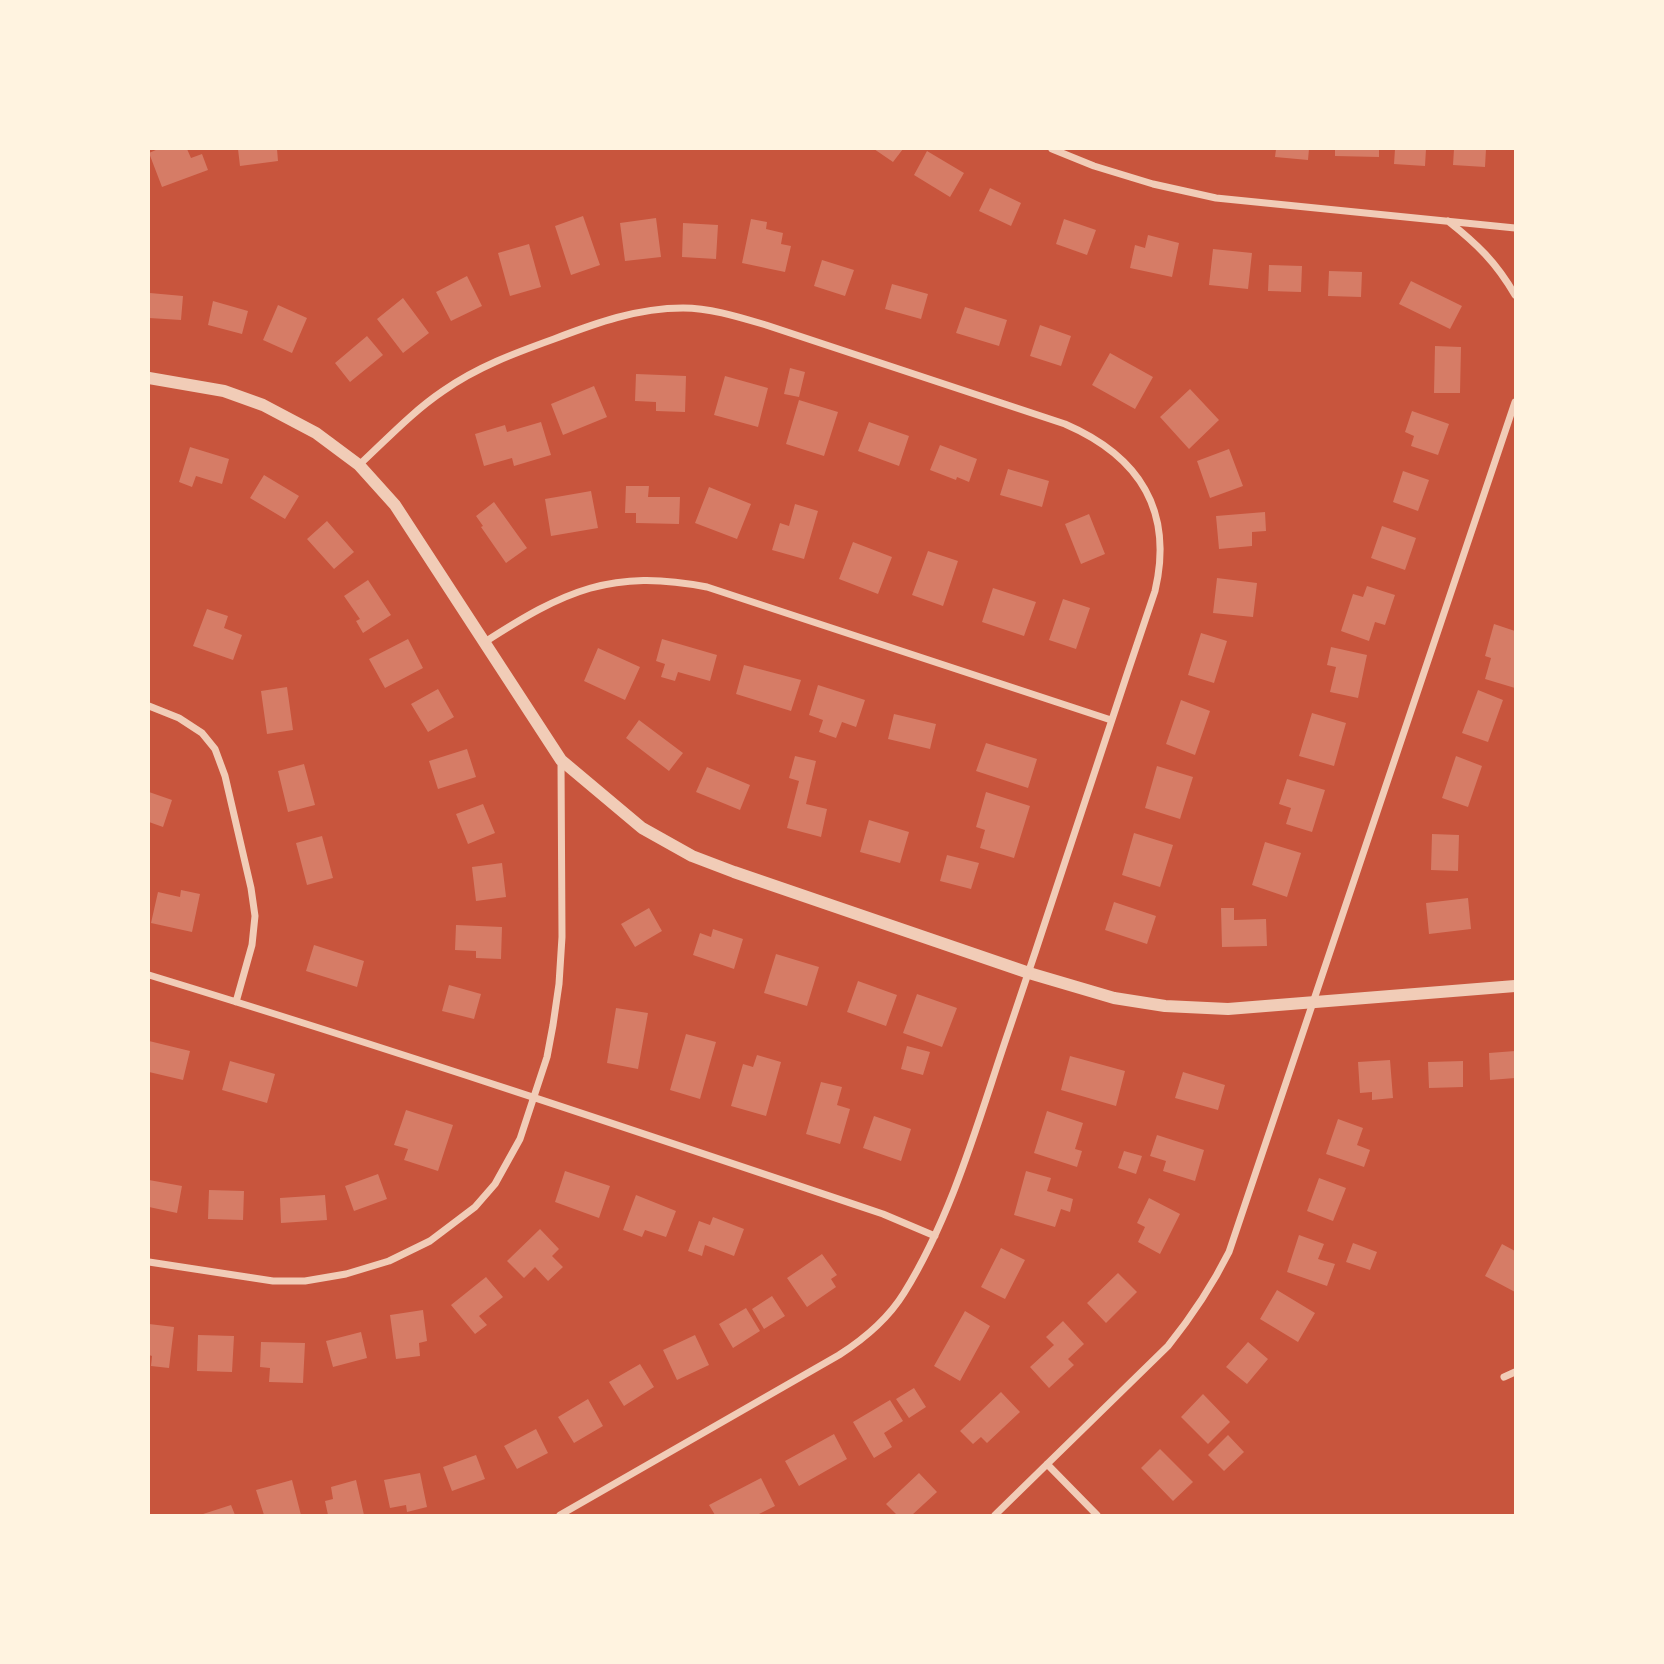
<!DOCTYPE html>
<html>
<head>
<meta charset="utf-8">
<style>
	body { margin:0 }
	#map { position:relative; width:1664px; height:1664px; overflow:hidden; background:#c8553d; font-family:"DejaVu Sans",sans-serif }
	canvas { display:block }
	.frame { position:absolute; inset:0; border:150px solid #fff3e0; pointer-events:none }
</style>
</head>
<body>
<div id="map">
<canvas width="1664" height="1664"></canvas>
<div class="frame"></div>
</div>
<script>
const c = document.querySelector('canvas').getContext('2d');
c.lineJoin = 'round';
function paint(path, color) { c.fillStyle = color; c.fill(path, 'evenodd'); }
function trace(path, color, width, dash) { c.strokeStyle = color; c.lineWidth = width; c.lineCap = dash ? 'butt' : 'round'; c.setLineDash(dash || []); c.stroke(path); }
paint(new Path2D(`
	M158 149H187L191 158 202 154 208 170 162 187 149 153Z
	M238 149H277L278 161 240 166Z
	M874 149H903L893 162Z
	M1276 149H1309L1308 160 1275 157Z
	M1335 149H1379V157L1335 156Z
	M1395 149H1426L1425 166 1394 164Z
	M1454 149H1486L1485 167 1453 165Z
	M927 151 964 173 950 197 914 175Z
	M990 188 1021 203 1011 226 979 211Z
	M583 216 600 265 571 275 555 226Z
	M656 218 661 257 625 261 620 223Z
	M751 219 767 222 766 229 783 233 781 244 791 246 785 272 742 263Z
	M1064 219 1096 230 1087 255 1056 244Z
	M683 223 718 225 716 259 682 257Z
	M1148 235 1179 243 1172 277 1130 268 1135 245 1145 248Z
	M529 244 541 287 510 296 498 253Z
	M1213 249 1252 253 1248 289 1209 285Z
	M822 260 854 270 845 296 814 286Z
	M1269 265 1302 266 1301 292 1268 291Z
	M1329 271 1362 272 1361 297 1328 296Z
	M467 276 482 306 451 321 436 292Z
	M1411 281 1462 306 1450 329 1399 304Z
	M892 284 928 294 921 319 885 309Z
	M150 293 183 296 181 320 149 318Z
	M403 298 429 333 403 353 377 319Z
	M213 301 248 311 242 334 208 325Z
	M278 305 307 318 292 353 263 340Z
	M965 307 1007 320 999 346 956 333Z
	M1040 325 1071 336 1061 366 1030 356Z
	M367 336 383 355 350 382 335 363Z
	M1435 346 1461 347 1460 393H1434Z
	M1110 353 1153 377 1135 409 1092 385Z
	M790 368 805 372 799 397 784 394Z
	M636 374 686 376 685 412 656 411V402L635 401Z
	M725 376 768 388 758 427 714 415Z
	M594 386 607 417 563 435 551 404Z
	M1190 389 1219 420 1189 449 1160 417Z
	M799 400 838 412 824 456 786 444Z
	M1412 411 1449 424 1438 455 1411 446 1414 436 1405 432Z
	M541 422 551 455 514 466 512 458 484 466 475 434 505 425 507 432Z
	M869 422 909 436 899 466 858 451Z
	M940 445 977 459 969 482 957 477 956 480 930 470Z
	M190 447 229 459 222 484 196 476 192 487 179 482Z
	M1229 449 1243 486 1210 498 1197 461Z
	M1008 469 1049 481 1042 507 1000 495Z
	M1403 471 1429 480 1418 511 1393 502Z
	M264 475 299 496 285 519 250 498Z
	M626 486H649L648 497H680L679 524 636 523V513H625Z
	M709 487 751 504 737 539 695 523Z
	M591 491 598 528 551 536 545 499Z
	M494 502 527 548 506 563 481 527 483 526 476 516Z
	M795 504 818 511 804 559 772 550 780 523 789 526Z
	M1265 512 1266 531 1252 532V546L1219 549 1216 516Z
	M1089 514 1105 554 1081 564 1065 524Z
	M327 521 354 552 334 569 307 539Z
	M1382 526 1416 538 1405 570 1371 558Z
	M853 542 892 557 878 594 839 579Z
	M928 551 958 561 943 606 912 595Z
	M1217 578 1257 583 1253 617 1213 613Z
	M368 580 391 615 363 633 356 621 360 619 344 596Z
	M1367 586 1395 595 1385 625 1375 622 1369 641 1341 631 1353 594 1363 597Z
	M993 588 1036 602 1024 636 982 622Z
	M1063 599 1090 608 1076 649 1049 640Z
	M207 609 228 616 224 628 242 635 233 660 193 646Z
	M1494 624 1515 631V688L1485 679 1491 658 1485 656Z
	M1201 633 1227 641 1214 683 1188 675Z
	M408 639 423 668 385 688 369 659Z
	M662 639 717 655 710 681 678 672 675 681 661 677 665 664 656 661Z
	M1331 647 1367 655 1358 698 1330 692 1336 667 1327 665Z
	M598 648 640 667 625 700 584 681Z
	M744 665 801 680 791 711 736 694Z
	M818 685 865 700 856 727 842 722 836 738 819 732 823 720 809 715Z
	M287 687 293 730 267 734 261 691Z
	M438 689 454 717 428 732 411 704Z
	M1478 690 1503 700 1488 742 1462 733Z
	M1181 700 1210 711 1195 755 1166 744Z
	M1312 713 1346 723 1334 766 1299 756Z
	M894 714 936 724 930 749 888 739Z
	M639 720 683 753 669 771 626 738Z
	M986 743 1037 759 1028 788 976 771Z
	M467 749 476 777 438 789 429 761Z
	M795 756 816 761 806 804 827 809 821 837 787 828 799 781 789 778Z
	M1456 756 1482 766 1468 807 1442 798Z
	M304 764 315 805 288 812 278 771Z
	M1157 766 1193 777 1180 819 1145 808Z
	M707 767 750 785 740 810 696 792Z
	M1287 779 1325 790 1312 832 1286 824 1291 808 1279 804Z
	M149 792 172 800 163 827 149 822Z
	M986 792 1030 806 1014 858 980 848 985 830 976 827Z
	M483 804 495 833 468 844 456 814Z
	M869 820 909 832 900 863 860 852Z
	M1134 833 1173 845 1160 887 1122 875Z
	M1432 834 1459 835 1458 871 1431 870Z
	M322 836 333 878 307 885 296 843Z
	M1265 842 1301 853 1287 897 1252 885Z
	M947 855 979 863 971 889 940 881Z
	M502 863 506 897 476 901 472 867Z
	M181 890 200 894 192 932 151 923 158 892 180 897Z
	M1468 898 1471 929 1429 934 1426 903Z
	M1114 902 1156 916 1147 944 1105 930Z
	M649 908 662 931 635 947 621 924Z
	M1221 908H1234V920L1266 919 1267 946 1222 947Z
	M456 925 502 927 501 959 476 958V951L455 950Z
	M713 929 743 939 734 969 693 955 700 933 711 937Z
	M314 945 364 961 357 987 306 971Z
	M776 954 819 967 807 1006 764 993Z
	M858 981 897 995 886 1026 847 1012Z
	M449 985 481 994 474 1019 442 1011Z
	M917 994 957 1008 942 1047 903 1033Z
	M616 1008 648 1013 638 1069 607 1063Z
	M686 1034 716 1042 700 1099 670 1090Z
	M149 1041 190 1051 183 1080 149 1072Z
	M907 1046 930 1052 923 1075 901 1069Z
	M1515 1051V1078L1490 1080 1489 1053Z
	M757 1055 781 1062 766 1116 731 1106 743 1064 753 1067Z
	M1070 1056 1125 1071 1116 1106 1061 1090Z
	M1390 1060 1393 1098 1372 1100V1092L1360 1093 1358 1062Z
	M230 1061 275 1074 267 1103 222 1090Z
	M1463 1061V1087L1429 1088 1428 1062Z
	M1183 1072 1225 1085 1218 1110 1175 1098Z
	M821 1082 842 1087 837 1105 850 1109 840 1144 806 1134Z
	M406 1110 453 1125 438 1171 404 1160 408 1149 394 1145Z
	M1047 1111 1083 1123 1075 1149 1082 1151 1077 1167 1034 1153Z
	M874 1116 911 1129 901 1161 863 1148Z
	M1338 1119 1363 1128 1357 1145 1370 1150 1364 1167 1326 1154Z
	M1157 1135 1204 1150 1195 1181 1163 1171 1166 1161 1150 1156Z
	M1124 1151 1142 1156 1136 1174 1118 1168Z
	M565 1171 610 1186 599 1218 555 1202Z
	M1026 1171 1051 1178 1047 1191 1073 1199 1070 1212 1061 1209 1055 1227 1014 1215Z
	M378 1174 387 1199 354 1211 345 1186Z
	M1319 1178 1346 1188 1333 1221 1307 1211Z
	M149 1180 182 1186 177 1213 149 1207Z
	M209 1190 244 1191 243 1220 208 1219Z
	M325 1195 327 1220 281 1223 280 1198Z
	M636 1195 676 1211 666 1237 645 1230 642 1237 623 1230Z
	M1149 1198 1180 1214 1160 1254 1138 1242 1145 1227 1137 1223Z
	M713 1217 744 1229 734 1256 705 1245 702 1256 688 1251 699 1221 710 1225Z
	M540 1229 559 1249 552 1256 563 1267 548 1281 535 1267 524 1278 507 1261Z
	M1299 1235 1324 1244 1318 1259 1335 1264 1327 1286 1287 1272Z
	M1353 1243 1377 1252 1370 1270 1346 1262Z
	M1502 1244 1515 1251V1292L1485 1276Z
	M1001 1248 1025 1260 1005 1299 981 1287Z
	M822 1254 837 1275 831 1279 836 1287 807 1307 787 1278Z
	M1118 1273 1137 1292 1106 1323 1087 1303Z
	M486 1277 503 1297 479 1316 487 1325 475 1334 451 1305Z
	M1277 1290 1315 1313 1298 1342 1260 1319Z
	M772 1296 785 1316 764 1329 752 1309Z
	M746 1308 760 1331 733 1348 719 1324Z
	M423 1310 427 1341 419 1343 420 1356 396 1359 390 1315Z
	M965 1311 990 1326 960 1381 934 1366Z
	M1063 1321 1084 1344 1068 1359 1074 1365 1049 1388 1030 1367 1054 1345 1046 1337Z
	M149 1324 174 1327 169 1368 151 1366 152 1356 149 1355Z
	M361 1332 367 1358 333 1367 326 1341Z
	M198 1335 234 1336 232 1372 197 1371Z
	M695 1335 709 1365 677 1380 663 1350Z
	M261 1342 305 1343 303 1383 269 1382 270 1368 260 1367Z
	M1248 1342 1268 1359 1247 1384 1226 1367Z
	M640 1364 654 1387 624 1406 609 1382Z
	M914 1388 926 1407 909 1418 896 1399Z
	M1001 1392 1020 1412 987 1443 981 1437 973 1444 960 1431Z
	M1203 1394 1230 1422 1208 1444 1181 1417Z
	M588 1399 603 1426 574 1443 558 1417Z
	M890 1400 903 1421 884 1433 892 1447 874 1458 853 1422Z
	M536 1429 548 1453 517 1469 504 1446Z
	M834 1434 847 1459 799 1486 785 1461Z
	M1228 1435 1244 1452 1224 1471 1208 1455Z
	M1160 1449 1193 1482 1173 1501 1141 1468Z
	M476 1455 485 1479 452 1491 443 1467Z
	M420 1473 427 1507 407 1512 406 1505 390 1508 384 1480Z
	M919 1473 937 1492 912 1515H897L886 1504Z
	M761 1478 775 1506 757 1515H715L709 1505Z
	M292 1480 301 1515H264L256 1490Z
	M356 1480 364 1515H328L325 1501 333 1499 331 1487Z
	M231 1505 235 1515H200Z`), '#d67c66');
trace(new Path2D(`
	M1052 149 1094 166 1153 184 1216 198 1515 228
	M1448 221C1477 244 1496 262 1515 295
	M359 465C386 440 412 412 443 391 477 367 515 353 554 339 596 323 637 308 683 308 711 308 739 317 766 325L1065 424C1139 456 1174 510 1155 591 1105 738 1058 886 1008 1033 978 1121 953 1214 904 1293 888 1319 864 1339 839 1355L560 1515
	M485 642C564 591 612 568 707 587L1111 720
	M149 706 179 718 202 733 215 749 225 776 251 888 255 916 252 945 236 1002
	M149 975C395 1050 639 1132 883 1214L935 1236
	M149 1262 273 1281H305L346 1274 389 1261 430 1241 475 1207 495 1184 520 1139 547 1057 553 1025 559 984 562 937 561 762
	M1504 1377 1515 1372
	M1047 1464 1097 1515
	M995 1515 1168 1346C1192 1316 1212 1286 1229 1252L1515 402`), '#f1ccb7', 7);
trace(new Path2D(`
	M149 378 224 391 263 405 316 433 359 465 395 505 561 760 642 828 692 856 734 872 1029 973 1114 998 1165 1006 1228 1009 1515 986`), '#f1ccb7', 12);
</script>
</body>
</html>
